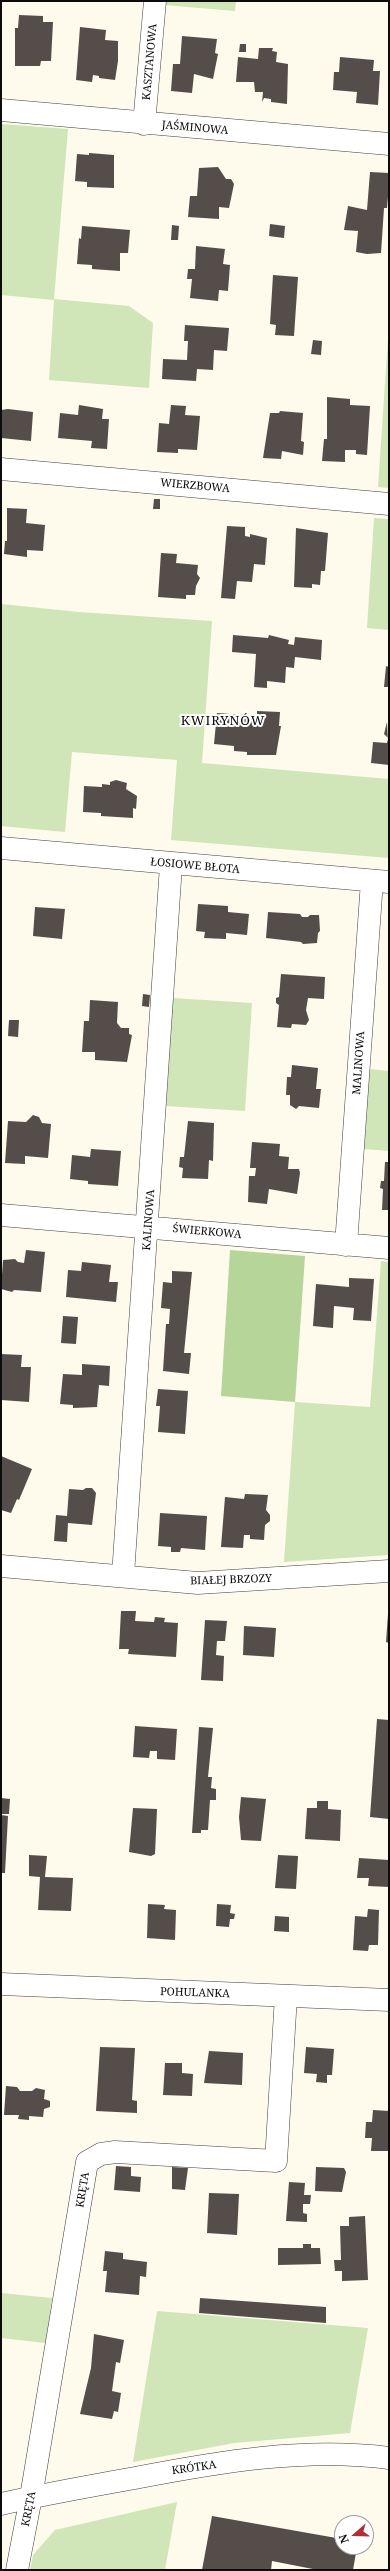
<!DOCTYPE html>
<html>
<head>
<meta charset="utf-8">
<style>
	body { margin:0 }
	#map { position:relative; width:390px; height:2571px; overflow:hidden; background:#fefaec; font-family:"Noto Serif",serif }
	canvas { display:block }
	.frame { position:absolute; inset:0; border:2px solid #0c0c0c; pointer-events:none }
	.north { position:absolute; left:334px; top:2515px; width:40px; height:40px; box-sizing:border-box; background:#fff; border:1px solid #9e9e9e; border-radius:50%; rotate:250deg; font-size:11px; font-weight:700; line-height:16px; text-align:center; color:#0c0c0c }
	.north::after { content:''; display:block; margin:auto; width:14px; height:18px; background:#b22e36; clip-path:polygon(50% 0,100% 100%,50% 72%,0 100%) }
</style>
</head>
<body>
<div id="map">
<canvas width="390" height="2571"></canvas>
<div class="frame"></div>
<div class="north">N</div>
</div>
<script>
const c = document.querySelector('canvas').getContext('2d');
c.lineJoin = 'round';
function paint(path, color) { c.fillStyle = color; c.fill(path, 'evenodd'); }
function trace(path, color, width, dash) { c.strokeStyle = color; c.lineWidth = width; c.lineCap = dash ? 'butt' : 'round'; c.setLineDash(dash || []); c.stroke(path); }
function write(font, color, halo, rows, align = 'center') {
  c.font = font + ' "Noto Serif",serif'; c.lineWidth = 4; c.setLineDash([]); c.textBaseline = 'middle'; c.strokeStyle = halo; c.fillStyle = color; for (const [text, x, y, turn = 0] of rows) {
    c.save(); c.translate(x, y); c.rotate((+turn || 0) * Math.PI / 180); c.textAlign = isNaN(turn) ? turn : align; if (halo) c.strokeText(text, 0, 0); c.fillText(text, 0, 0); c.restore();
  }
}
paint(new Path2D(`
	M164 1H236L235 11 164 5Z
	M1 124 68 129 54 299 129 306 153 323 149 388 49 380 54 300 1 295Z
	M389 324V488L378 487Z
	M374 518 389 519V630L367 628Z
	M1 604 79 612 212 621 202 763 389 779V858L171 840 177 760 72 752 65 832 1 826Z
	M173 998 252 1003 245 1111 166 1106Z
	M369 1069 389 1071V1151L364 1149Z
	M381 1261 389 1262V1555L284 1562 295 1402 370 1407Z
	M1 2293 52 2298 46 2343 1 2338Z
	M157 2311 368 2328 350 2433 234 2443 133 2462Z
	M177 2502 165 2570H30L33 2555 55 2530Z`), '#d0e5b8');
paint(new Path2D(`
	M230 1250 305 1256 295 1402 221 1396Z`), '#b5d599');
paint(new Path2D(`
	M19 15 43 16V22H53L51 61H41L40 66H15V28H18Z
	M80 27 106 30 105 40 118 41V61L115 80 99 78V76L93 75 92 82 76 80Z
	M182 36 217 39 215 53 218 54 213 79 194 74 192 93 171 91 173 64H180Z
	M240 44H246V52H239Z
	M259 48H273L272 51 277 52 276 62 288 64 287 104 271 102V99L264 98 262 102 263 92H255L254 82H236L238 57 258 59Z
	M340 57 374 60 373 71H380L378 105 356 103 357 92 333 90 334 72H339Z
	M89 153 114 155V188L87 187V182L75 181 77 154 89 155Z
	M218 167 226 179H231L234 184 229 208 219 207V219L188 217 190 196H197L199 168Z
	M370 172 389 173V185L387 208H384L381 253 367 254 356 252 358 231 344 230 348 206 367 210Z
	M270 224 285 226 284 238 269 236Z
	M172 225 179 226 178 240H171Z
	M82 226 130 230 128 253H120V271L92 269V265L77 264 79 238 81 239Z
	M196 246 225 249 223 264 230 265 228 291 219 290 218 301 190 298 192 279H187L188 269H195Z
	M273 275 298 277 294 336 275 335 276 325 270 324Z
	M185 325 229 328 227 351 214 350 213 370 197 369 196 381 162 379 163 359 187 360 188 341H184Z
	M313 340 322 341 321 355 311 354Z
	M327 397 350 399V405L370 406 367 455 356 454V450H345V462L322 461 324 439H327Z
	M79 405 103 409 102 419H109L107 449 91 448 92 441 58 438 60 413 78 415Z
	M171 405 186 406 185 415 200 416 197 450 178 449V453L157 452 159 423 169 424Z
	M8 409 33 412 31 441 1 438V410Z
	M280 411 303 413 301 441 304 442 303 455 282 451 281 459 263 458 270 413H279Z
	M154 499H160V509H153Z
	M7 508 27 509 26 523 45 525 43 551 27 550V557L4 554 5 541H7Z
	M227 526 245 527V536L250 537V534L267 538 265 565 254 564 252 582 237 581 235 599 221 598Z
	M296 528 328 533 325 571H321L320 585 312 584V588L294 587Z
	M161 553 177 554 176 563 198 565 197 574 200 578 196 586 195 595H186V599L158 597Z
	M233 635 268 638 269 635 289 640 288 644 294 645 295 637 322 640 321 660 295 657 294 668 286 667 285 683 267 681V688L254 687 256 654 232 652Z
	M386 666 389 667V687H384Z
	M257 711 280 712 279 726H281L276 755H247V752L234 751V746L214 744 217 713 257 716Z
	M387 722 389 765 371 763 373 742 387 743 388 738 384 734Z
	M116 780 127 783 126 789 137 796 136 809 133 808V818L101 816V813L83 812 84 786 102 787V784L110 785V782Z
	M198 904 228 906V912L249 914 247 935 226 933V939L204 938 205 932 196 931Z
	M35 907 65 909 62 939 33 936Z
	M268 912 300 914 302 917H308L310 915H319L320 931 318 933 317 943 303 944 301 942 266 938Z
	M281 974 325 977 324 999 308 998 306 1010 309 1020 306 1025 292 1024 291 1028 277 1027 279 1005 276 1003V998L279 997Z
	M143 994 150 995 149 1007 142 1006Z
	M90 1000 118 1002 117 1023 121 1028H129V1034L132 1035 127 1062 95 1060V1052H82L84 1021H89Z
	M9 1020H19L18 1037 8 1036Z
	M292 1065 318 1068 316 1089H321L319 1108 299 1106 296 1109 290 1105V1095H286L287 1077H291Z
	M33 1115 39 1117 42 1123 51 1124 48 1158 25 1156V1164L5 1163 8 1121 26 1122Z
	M188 1121 214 1123 213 1161 209 1160 208 1179 182 1178 183 1168 179 1167 180 1157H184Z
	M252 1142 280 1144 279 1156 289 1157 288 1169H299L300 1173 297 1194 269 1189 267 1204 248 1202 249 1176H255L256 1168H250Z
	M91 1149 121 1151 118 1186 88 1184V1181L70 1179 72 1155 90 1157Z
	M385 1162H389V1210H382L383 1189 380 1188 381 1181H384Z
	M26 1250 45 1252 41 1292 14 1290 12 1292 1 1289 3 1260 15 1259 18 1262 24 1263Z
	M82 1262 111 1265 109 1282H118L116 1302 66 1297 68 1270 81 1271Z
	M172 1271 192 1272 184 1353H191L189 1374 163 1371 166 1324H169L170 1309 161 1308 163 1282 172 1283Z
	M349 1278 374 1279 371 1321 353 1320 354 1308 334 1306 333 1328 313 1326 316 1284 349 1287Z
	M63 1316 78 1317 76 1344 61 1343Z
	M1 1354 22 1355 21 1367H31L29 1402 1 1400Z
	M82 1364 110 1366 109 1386 99 1385 97 1407 73 1408V1405L60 1404 63 1374 82 1375Z
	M158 1389 188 1391 185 1434 158 1432 160 1406H156Z
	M1 1456 32 1469 19 1500 17 1499 11 1513 1 1510Z
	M86 1488H92L96 1493 92 1525 68 1523 67 1542 54 1541 56 1515 67 1516 69 1489 83 1490Z
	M245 1494 268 1495 266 1510 270 1515V1521L265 1525 264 1540 250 1539V1535H244L243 1548 221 1547 225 1497 244 1499Z
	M160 1513 207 1516 205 1550 181 1548 180 1552H171V1547L158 1546Z
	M121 1611H136L135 1621 154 1622 155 1617 165 1618 164 1622 178 1623 176 1657 128 1654 129 1649H119Z
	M388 1614H389V1643L386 1642Z
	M205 1620 227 1621 225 1641H217L216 1655 224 1656 223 1681 201 1680Z
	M244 1626 276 1628 274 1657 243 1655Z
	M377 1719 389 1720V1819L370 1817Z
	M135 1726 177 1729 175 1760 157 1759V1751H150L149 1758 133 1757Z
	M199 1727 213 1728 208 1777H212L211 1788 216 1789V1800H210L208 1830H201V1833H192Z
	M241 1797 266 1799 261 1841 241 1840 239 1817Z
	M1 1798 10 1799 9 1814H1Z
	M317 1801H328V1809L341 1810 340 1841 305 1839 307 1808H317Z
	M133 1808 157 1809 155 1854 151 1856 129 1852Z
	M1 1815 8 1816 5 1873H1Z
	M29 1855 47 1856 45 1877 73 1878 71 1911 38 1910 40 1877 29 1876Z
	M278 1855 298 1856 296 1889 275 1888Z
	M359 1858 389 1860V1887L368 1886 369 1878H357Z
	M148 1904 165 1905 164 1909 176 1910 175 1940 147 1938Z
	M217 1904 231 1905 230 1913 235 1914 234 1919H230L229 1927 216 1926Z
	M368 1909 379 1910 378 1945H369L368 1951 353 1950 355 1916 367 1917Z
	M275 1916 289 1917V1932L274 1931Z
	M100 2047 135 2048 132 2100 137 2101V2113L96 2111Z
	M306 2047 334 2049 332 2075H327V2083L316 2082 317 2074 304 2073Z
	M209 2051 243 2053 242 2085 204 2083Z
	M165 2063H182V2073L193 2074 192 2096 163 2095Z
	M6 2086 17 2087 20 2091H32L36 2088 45 2090 44 2099 50 2101V2107L44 2109 43 2117 29 2116V2120L18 2119 19 2115H4Z
	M373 2110 389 2111V2151H371L372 2138H365L366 2122H372Z
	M116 2166 131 2167V2176L141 2177 140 2192 114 2190Z
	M172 2167 188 2168 185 2190 172 2189Z
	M316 2167 344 2168 346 2172 342 2192 315 2191Z
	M289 2182 305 2183 304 2195H311L310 2204H303V2213L307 2214V2222L286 2221Z
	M209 2193 239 2194 237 2235 207 2233Z
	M365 2216 368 2280 342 2281V2271H335L334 2260H341L340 2226H349V2217Z
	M303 2244H311V2248H320L321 2264 278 2265V2248H303Z
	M105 2251 123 2253V2259L147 2262 146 2277 140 2276 139 2295 105 2292 107 2271H103Z
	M200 2298 326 2307V2323L199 2313Z
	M94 2334 124 2340 120 2363 116 2362 112 2391 121 2393 118 2412 114 2411 112 2419 80 2414 91 2368Z
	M212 2516 342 2539V2547H357L353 2570H318L272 2561 271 2570H202Z`), '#544d49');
const street = new Path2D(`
	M1 110 389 144
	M144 124 155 1
	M1 469 389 504
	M1 848 389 882
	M1 1215 389 1248
	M346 1245 372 881
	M1 1566 198 1583 389 1571
	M123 1575 171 865
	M1 1984 389 2000
	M1 2504C45 2494 90 2486 135 2478 218 2462 305 2447 389 2458
	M17 2570 31 2497 87 2162 101 2154 115 2152 276 2161 286 1996`);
trace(street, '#3f3f3f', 23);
trace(street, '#fff', 22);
write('11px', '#0c0c0c', '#fff', [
	["KASZTANOWA",150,62,-85],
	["JAŚMINOWA",195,128,5],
	["WIERZBOWA",195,486,5],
	["ŁOSIOWE BŁOTA",195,866,5],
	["MALINOWA",359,1063,-86],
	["KALINOWA",149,1220,-86],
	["ŚWIERKOWA",207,1232,5],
	["BIAŁEJ BRZOZY",231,1580,-2],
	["POHULANKA",195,1993,2],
	["KRĘTA",83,2190,-81],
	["KRÓTKA",194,2468,-8],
	["KRĘTA",29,2509,-79]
]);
c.letterSpacing = '1px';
write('13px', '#0c0c0c', '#fff', [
	["KWIRYNÓW",223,721]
]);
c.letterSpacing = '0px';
</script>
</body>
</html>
